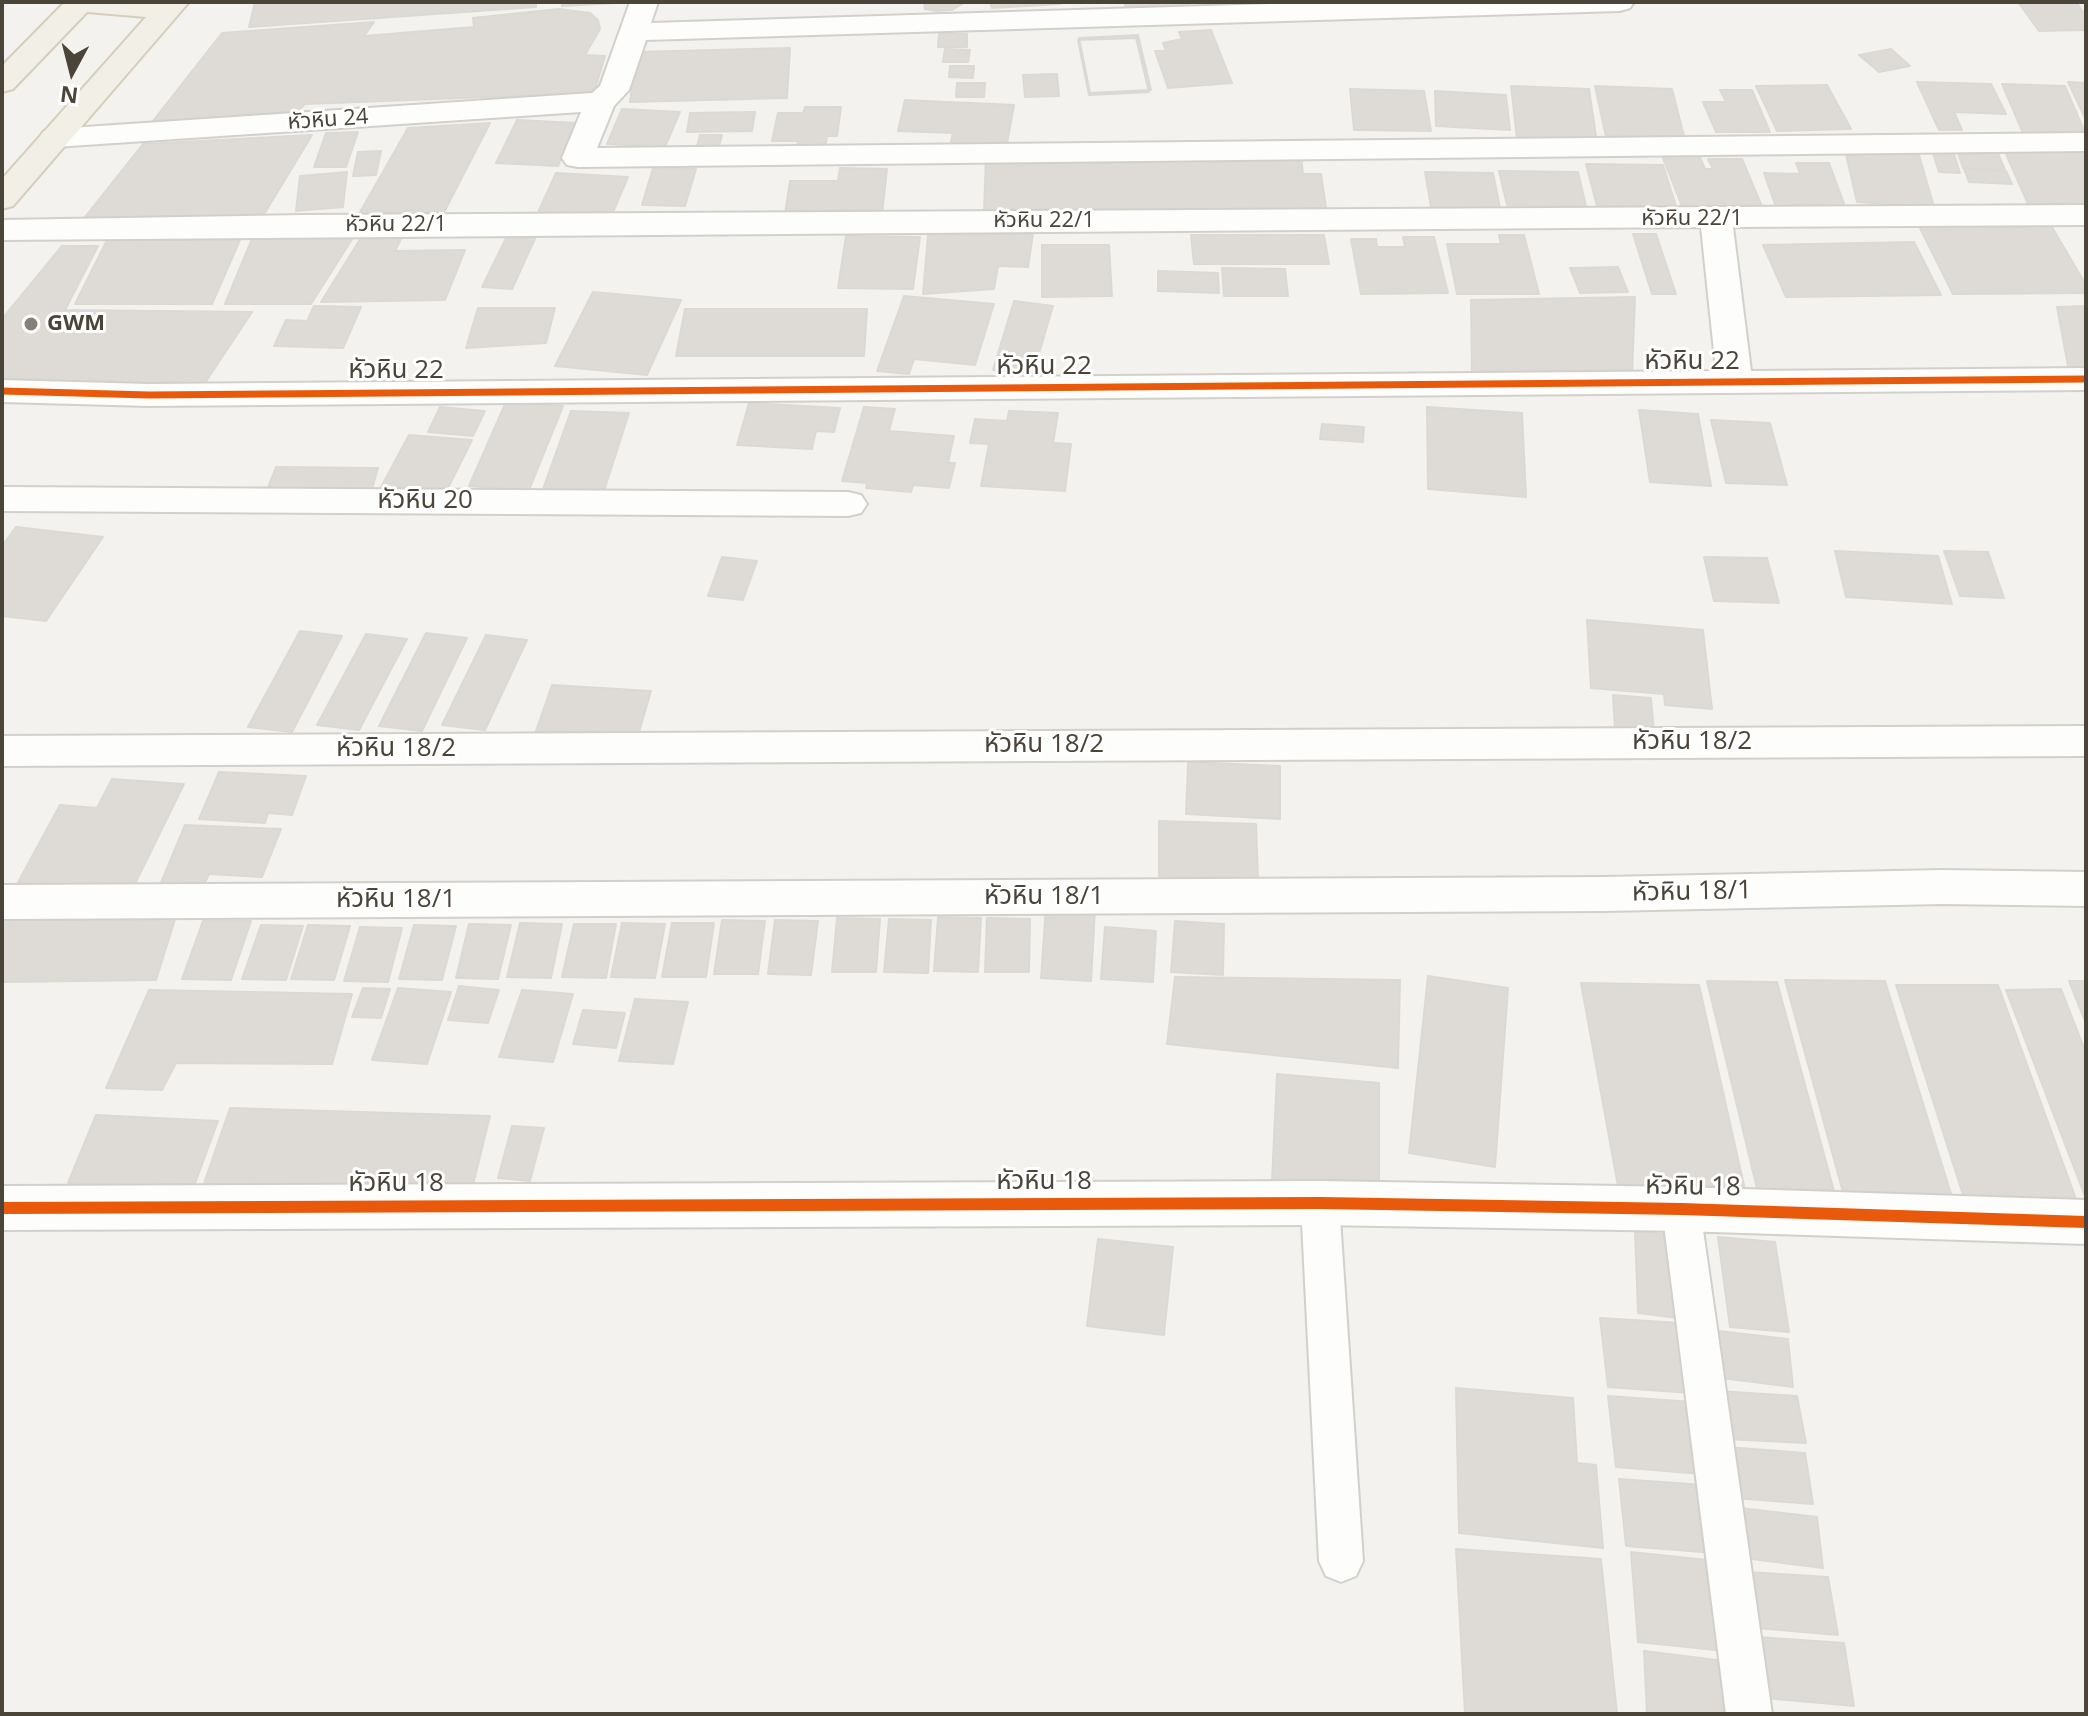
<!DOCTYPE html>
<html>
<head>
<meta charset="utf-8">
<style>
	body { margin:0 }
	#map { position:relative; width:2088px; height:1716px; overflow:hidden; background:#f4f2ee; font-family:"Open Sans",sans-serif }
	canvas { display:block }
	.frame { position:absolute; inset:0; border:4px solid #4b4439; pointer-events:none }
	.north { position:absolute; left:32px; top:32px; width:80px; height:80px; -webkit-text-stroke:6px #fff; paint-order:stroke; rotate:187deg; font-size:22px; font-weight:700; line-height:32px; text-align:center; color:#4b4439 }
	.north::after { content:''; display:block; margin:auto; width:28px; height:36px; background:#4b4439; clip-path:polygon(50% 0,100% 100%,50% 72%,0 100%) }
</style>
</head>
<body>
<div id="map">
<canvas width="2088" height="1716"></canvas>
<div class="frame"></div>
<div class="north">N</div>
</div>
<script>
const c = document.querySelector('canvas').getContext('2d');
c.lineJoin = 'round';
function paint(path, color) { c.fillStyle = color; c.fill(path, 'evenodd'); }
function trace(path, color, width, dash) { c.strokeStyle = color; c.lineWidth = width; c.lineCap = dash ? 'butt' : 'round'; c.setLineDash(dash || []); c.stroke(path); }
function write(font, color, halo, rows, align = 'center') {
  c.font = font + ' "Open Sans","Noto Sans Thai",sans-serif'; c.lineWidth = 6; c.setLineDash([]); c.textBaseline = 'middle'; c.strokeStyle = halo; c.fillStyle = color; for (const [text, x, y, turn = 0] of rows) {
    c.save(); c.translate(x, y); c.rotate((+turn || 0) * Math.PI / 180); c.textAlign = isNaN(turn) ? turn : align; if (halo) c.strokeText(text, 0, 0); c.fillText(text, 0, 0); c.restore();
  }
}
const building = new Path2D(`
	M255 2H536V7L249 27Z
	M562 2H616V3L562 6Z
	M924 2H962V4L952 10 936 11 925 9Z
	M990 2H1060V4L992 8Z
	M1124 2H1187L1190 7 1128 12Z
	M2018 2H2076L2086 16V30L2039 31Z
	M558 9 590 13 598 20 600 29 585 55 605 56 594 93 305 104 293 116 149 126 222 33 374 22 364 36 474 27 473 18Z
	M1211 30 1232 83 1168 88 1155 51H1166L1163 43 1182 39 1179 32Z
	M939 34H967V47H938Z
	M1138 35 1151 90 1090 93 1079 38Z
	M1136 38 1149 92 1089 95 1078 40Z
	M790 48 787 98 630 102 637 52Z
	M945 49 970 50 968 62H943Z
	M1891 49 1910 66 1879 72 1859 55Z
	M950 66H974L973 78 949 77Z
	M1057 74 1059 96 1025 97 1023 75Z
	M1917 82 1991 84 2006 114 1954 112 1962 130H1939Z
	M2068 82 2086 83V120Z
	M957 83H985L984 97H956Z
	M2002 84 2065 86 2086 135 2023 133Z
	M1827 85 1851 129 1777 131 1756 86Z
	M1511 86 1589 89 1597 143 1517 139Z
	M1595 86 1672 89 1685 140 1606 137Z
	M1350 89 1424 91 1431 131 1354 130Z
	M1720 90H1752L1770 132H1716L1703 102H1726Z
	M1435 91 1506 95 1510 130 1436 126Z
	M905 100 1014 105 1006 149 950 146 953 133 898 131Z
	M805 107H841L837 136H827L825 150H796L798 141H772L778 113H803Z
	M622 109 680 112 665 147 607 144Z
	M755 112 752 131 687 132 690 113Z
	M517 120 577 123 558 166 496 163Z
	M490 123 440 220 355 221 408 128Z
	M358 132 346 167H314L326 133Z
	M312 135 260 221 85 217 143 144Z
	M700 135H722L718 150H696Z
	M2003 147 2085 150 2086 206 2028 204Z
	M1845 150 1919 155 1934 207 1857 202Z
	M1932 150 1953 151 1960 173 1939 172Z
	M1957 150 1997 151 2005 170 1963 168Z
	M381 151 376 175 353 176 358 152Z
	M1661 153H1698L1705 169H1713L1708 159H1742L1763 209H1683Z
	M986 156 1301 157 1303 174H1321L1327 214 984 213Z
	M1796 163H1829L1846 209 1776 207 1764 173 1800 174Z
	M1586 164 1663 165 1676 206H1597Z
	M653 168 696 169 685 206 642 205Z
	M840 168 887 169 882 214H785L790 181H838Z
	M1964 169 2006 171 2012 184 1969 182Z
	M1499 171 1578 172 1586 206 1507 205Z
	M347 172 343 207 296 211 300 176Z
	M1425 172 1493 173 1500 208 1431 207Z
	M556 173 628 177 611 217 535 219Z
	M1917 222H2049L2086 285V293L1953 294Z
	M510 230 538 232 512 289 482 287Z
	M356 233 311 304H225L254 234Z
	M364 233H404L395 251 465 250 445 300 321 302Z
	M1033 234 1028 267 998 266 994 289 923 294 928 235Z
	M1633 234H1656L1676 294H1652Z
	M1191 235H1324L1329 264H1194Z
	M1499 235H1524L1539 294H1457L1447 244H1501Z
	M846 236 920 237 913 289 838 288Z
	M1403 237H1434L1448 293 1361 294 1351 239H1376L1377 247H1405Z
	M107 240H240L212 304H75Z
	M1914 242 1941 295 1786 297 1763 245Z
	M1042 245H1109L1112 296 1042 297Z
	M62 246H98L65 310 252 312 203 386 2 381V319Z
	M1618 267 1628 292 1580 293 1570 268Z
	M1222 268 1285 269 1288 296H1224Z
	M1158 271 1218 273 1219 293 1158 291Z
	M593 292 681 300 647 375 555 366Z
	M904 296 994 304 975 365 914 359 909 374 877 371Z
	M1635 297 1632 373 1472 374 1471 300Z
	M1014 301 1053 306 1033 374 993 370Z
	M314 306 361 307 343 348 274 346 286 320 307 321Z
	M2086 306V370L2069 371 2057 307Z
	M478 308H555L546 343 466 348Z
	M685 309H867L864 356H676Z
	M506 402 563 406 529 490 469 486Z
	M749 403 840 408 834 432 816 431 812 449 737 445Z
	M440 407 485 411 473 436 428 432Z
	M864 407 895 409 889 431 954 436 948 463H955L949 488 913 485 911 492 866 488 867 483 842 481Z
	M1427 407 1522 413 1526 497 1428 489Z
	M1639 410 1698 414 1711 486 1650 482Z
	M571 411 629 413 604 491 543 489Z
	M1009 411 1058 413 1053 443 1071 444 1065 491 981 486 989 444 970 443 975 419 1007 421Z
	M1711 420 1770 423 1787 485 1726 483Z
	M1322 424 1364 427 1363 442 1320 439Z
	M409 435 472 440 445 494 380 489Z
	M276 467 378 468 370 496 265 495Z
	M16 527 103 537 46 621 2 616V546Z
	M1835 551 1938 556 1952 604 1846 597Z
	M1944 551 1988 552 2004 598 1960 596Z
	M722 557 757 561 743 600 708 596Z
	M1704 557 1767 558 1779 603 1714 601Z
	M1587 620 1703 630 1712 709 1665 705 1664 694 1591 688Z
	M300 631 342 636 292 732 248 727Z
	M426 633 467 638 422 731 379 726Z
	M366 634 407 639 359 730 317 725Z
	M486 635 527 640 485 730 442 725Z
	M552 685 651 691 637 739 535 734Z
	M1613 695 1651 698 1654 733 1615 730Z
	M1188 762 1280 766V819L1186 814Z
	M219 772 306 776 292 815 268 813 265 823 199 819Z
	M112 779 184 784 130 894 16 886 60 805 97 808Z
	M1159 821 1256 824 1258 880 1159 876Z
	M185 825 281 829 262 877 209 874 203 887 160 885Z
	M1046 906 1095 909 1091 981 1041 978Z
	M176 916 156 980 2 982V918Z
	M938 917 981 918 978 972 934 971Z
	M837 918 880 919 876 972H832Z
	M987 918 1030 919 1029 972H985Z
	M889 919 931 920 928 973 884 972Z
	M722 920 765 921 758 974H714Z
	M775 920 818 921 811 975 768 974Z
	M203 921H251L231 980 182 979Z
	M1175 921 1224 924 1223 975 1171 972Z
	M520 923 562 924 551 978 507 977Z
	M622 923 665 924 655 978 611 977Z
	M672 923H714L706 977H662Z
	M469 924 511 925 498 979 456 978Z
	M574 924H616L606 978 562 977Z
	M261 925 303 926 286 980 242 979Z
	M308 925 350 926 334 980 291 979Z
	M414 925 456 926 442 980 399 979Z
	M360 927 402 928 388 982 344 981Z
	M1105 927 1156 931 1153 982 1101 979Z
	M1428 976 1508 988 1495 1167 1409 1153Z
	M1175 977 1400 980 1398 1068 1167 1044Z
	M1785 980 1885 981 1952 1197 1844 1196Z
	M1707 981 1777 982 1837 1202 1760 1201Z
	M2069 981H2086V1024Z
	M1581 983 1699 985 1747 1199 1620 1197Z
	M1896 985H1998L2076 1199 1964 1198Z
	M459 986 499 990 488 1023 448 1020Z
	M363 988 390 989 381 1018 352 1017Z
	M398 988 451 992 427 1064 372 1060Z
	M2061 989 2086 1053V1199L2006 990Z
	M149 990 352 994 332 1064 176 1063 162 1090 106 1088Z
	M522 990 573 994 553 1062 499 1057Z
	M635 999 688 1002 673 1064 619 1061Z
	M583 1010 625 1013 616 1048 573 1044Z
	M1277 1074 1379 1083V1191L1272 1181Z
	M230 1108 490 1116 469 1201 201 1192Z
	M96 1115 218 1121 193 1189 68 1183Z
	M512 1126 544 1128 530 1181 498 1178Z
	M1635 1231 1680 1236 1685 1319 1638 1313Z
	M1718 1237 1775 1242 1789 1332 1730 1327Z
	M1098 1239 1173 1247 1164 1335 1087 1326Z
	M1600 1318 1681 1323 1690 1393 1608 1387Z
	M1710 1330 1788 1339 1793 1387 1713 1377Z
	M1456 1388 1573 1398 1577 1463 1596 1465 1603 1548 1459 1533Z
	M1717 1391 1797 1396 1806 1443 1725 1439Z
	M1608 1396 1693 1402 1702 1474 1616 1467Z
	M1727 1447 1805 1453 1813 1504 1734 1498Z
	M1619 1479 1705 1485 1714 1553 1626 1546Z
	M1740 1508 1817 1517 1823 1568 1744 1558Z
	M1456 1549 1601 1559 1617 1714H1465Z
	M1631 1552 1717 1561 1725 1651 1638 1642Z
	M1748 1572 1828 1577 1838 1635 1756 1628Z
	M1757 1637 1844 1643 1854 1706 1765 1698Z
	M1644 1651 1733 1662 1738 1714H1647Z`);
paint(building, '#dedbd6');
trace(building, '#dcd9d4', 2);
const lane = new Path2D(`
	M1320 1186 1334 1191 1339 1203 1363 1561 1356 1576 1341 1582 1326 1576 1319 1561 1301 1203 1306 1191Z
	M1681 1192 1695 1197 1700 1209 1772 1714H1726L1662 1209 1667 1197Z`);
const street = new Path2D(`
	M630 2H658L651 23 1336 2H1634L1630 8 1620 11 646 40 629 90 614 106 597 148 2086 133V151L578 167 567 165 562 158 581 112 55 147 44 145 39 138 44 131 55 129 592 93 600 86Z
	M2086 205V225L1733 227 1751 371 2086 368V390L149 406 2 402V380L149 384 1716 371 1701 227 2 240V220L303 215Z
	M2 487 848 492 861 495 867 504 861 513 848 516 2 511Z
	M2086 726V756L2 766V736Z
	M1943 870 2086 872V906L1943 904 1605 911 2 919V885L1605 877Z
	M1320 1181 1681 1187 2086 1200V1244L1681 1231 1320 1225 2 1230V1186Z`);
const primary = new Path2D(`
	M65 2H189L13 206 2 209V179L146 17 87 12 13 89 2 92V66Z`);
trace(lane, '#d2d0cb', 4);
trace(street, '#d2d0cb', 4);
trace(primary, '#d6cebb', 4);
paint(lane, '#fdfdfc');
paint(street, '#fdfdfc');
paint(primary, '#f2efe6');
trace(new Path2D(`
	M2 391 149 395 2086 379`), '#e8590c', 7);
trace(new Path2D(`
	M2 1208 1320 1203 1681 1209 2086 1222`), '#e8590c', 12);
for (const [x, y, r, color] of [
	[31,324,8,"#868178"]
]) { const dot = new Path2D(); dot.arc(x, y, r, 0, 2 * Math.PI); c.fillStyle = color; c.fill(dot); trace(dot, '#fff', 3); }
write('22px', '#4b4439', '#fff', [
	["หัวหิน 24",328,120,-4],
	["หัวหิน 22/1",1692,219],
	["หัวหิน 22/1",1044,221],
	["หัวหิน 22/1",396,225]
]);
write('bold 22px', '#4b4439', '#fff', [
	["GWM",47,324]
], 'left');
write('26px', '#4b4439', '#fff', [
	["หัวหิน 22",1692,362],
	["หัวหิน 22",1044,367],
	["หัวหิน 22",396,371],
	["หัวหิน 20",425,501],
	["หัวหิน 18/2",1692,742],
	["หัวหิน 18/2",1044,745],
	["หัวหิน 18/2",396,749],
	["หัวหิน 18/1",1692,892,-1],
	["หัวหิน 18/1",1044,897],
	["หัวหิน 18/1",396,900],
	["หัวหิน 18",1044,1182],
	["หัวหิน 18",396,1184],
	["หัวหิน 18",1693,1187,1]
]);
</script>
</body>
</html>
